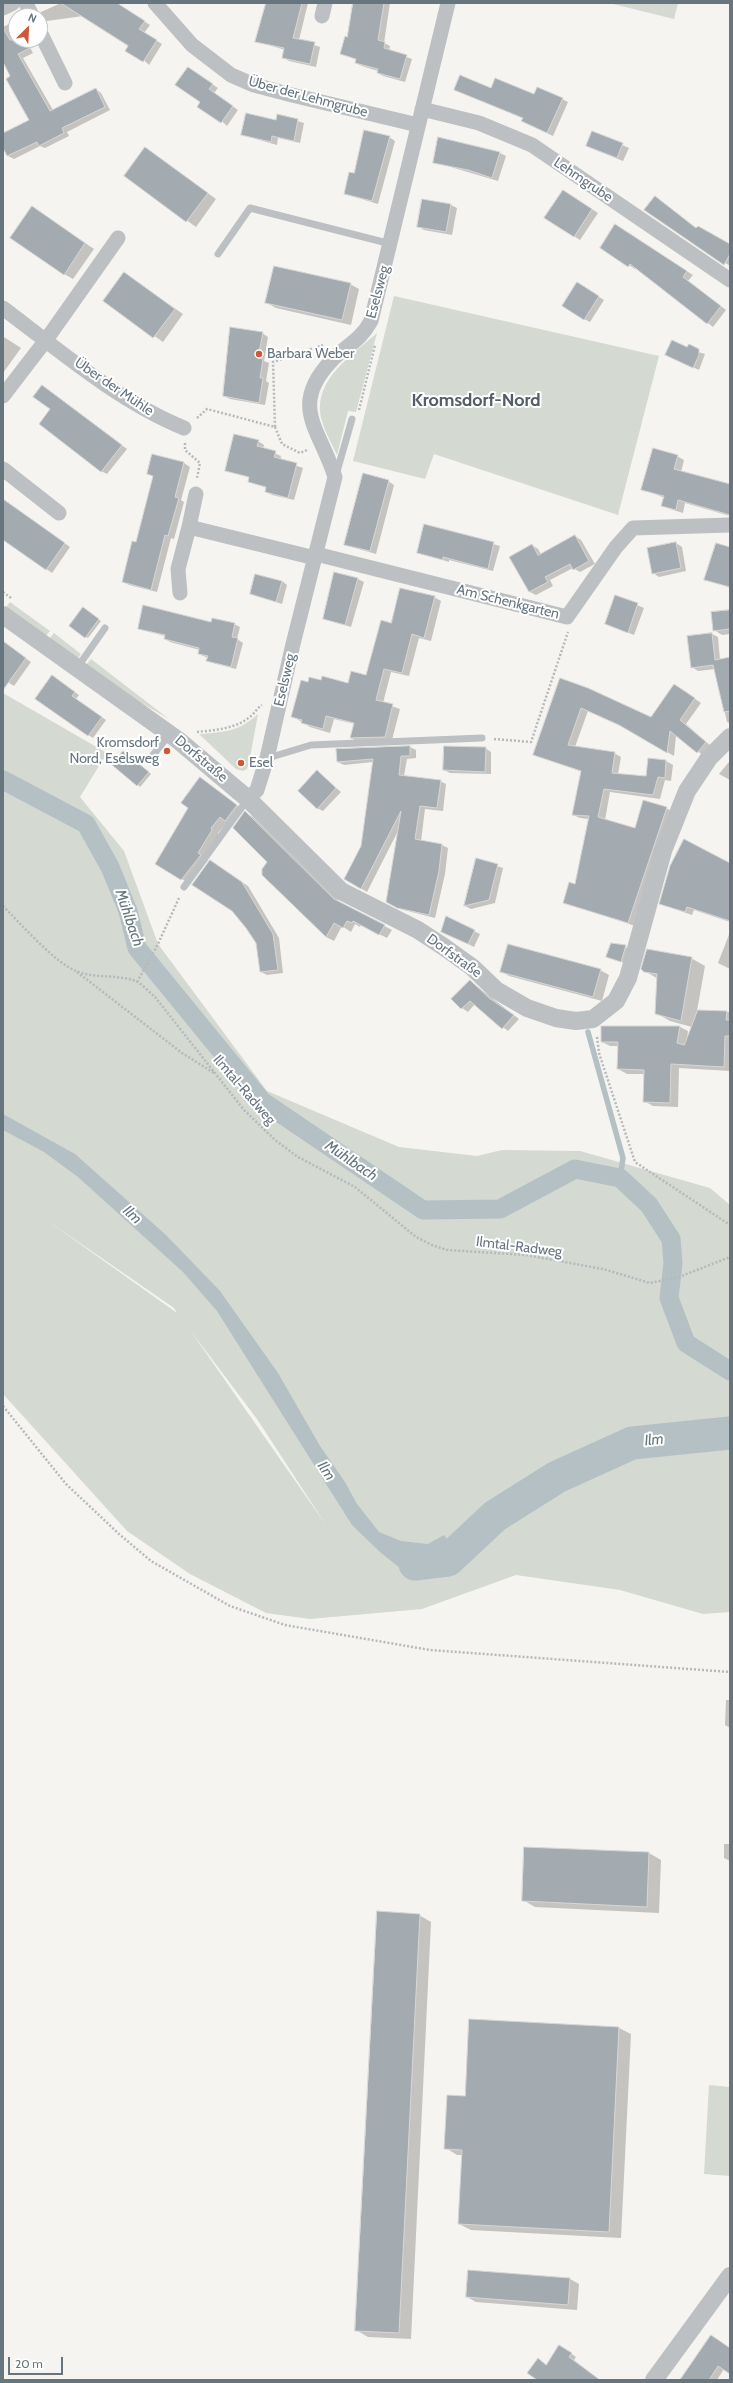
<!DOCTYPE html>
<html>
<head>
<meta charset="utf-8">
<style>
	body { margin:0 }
	#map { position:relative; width:733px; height:2383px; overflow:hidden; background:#f5f4f1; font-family:Cabin,sans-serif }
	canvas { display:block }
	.frame { position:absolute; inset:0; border:4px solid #67757f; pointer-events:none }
	.north { position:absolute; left:8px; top:8px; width:40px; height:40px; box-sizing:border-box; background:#fff; border:1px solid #c2c8cc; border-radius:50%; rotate:24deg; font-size:11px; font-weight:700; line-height:16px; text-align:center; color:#67757f }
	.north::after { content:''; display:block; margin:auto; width:14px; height:18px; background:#ce5738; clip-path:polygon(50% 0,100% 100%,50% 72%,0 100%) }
	.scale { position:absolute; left:8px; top:2357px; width:55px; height:18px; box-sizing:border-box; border:2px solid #67757f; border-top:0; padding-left:5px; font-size:12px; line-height:14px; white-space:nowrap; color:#67757f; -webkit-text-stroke:3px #fff; paint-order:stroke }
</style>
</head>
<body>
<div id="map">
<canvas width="733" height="2383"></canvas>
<div class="frame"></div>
<div class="north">N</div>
<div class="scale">20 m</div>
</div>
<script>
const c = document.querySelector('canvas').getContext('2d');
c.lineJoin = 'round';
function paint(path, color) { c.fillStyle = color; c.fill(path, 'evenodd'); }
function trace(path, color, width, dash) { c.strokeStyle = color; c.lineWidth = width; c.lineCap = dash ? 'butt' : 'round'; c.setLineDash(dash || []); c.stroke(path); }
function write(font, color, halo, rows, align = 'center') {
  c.font = font + ' Cabin,sans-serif'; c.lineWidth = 4; c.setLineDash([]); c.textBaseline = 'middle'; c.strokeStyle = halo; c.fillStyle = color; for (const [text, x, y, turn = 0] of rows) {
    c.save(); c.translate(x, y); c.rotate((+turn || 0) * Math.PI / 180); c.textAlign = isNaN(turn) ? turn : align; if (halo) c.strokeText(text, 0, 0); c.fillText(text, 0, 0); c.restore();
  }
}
paint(new Path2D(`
	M609 3H678L674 19Z
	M394 296 659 356 618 515 434 454 425 479 353 461Z
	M377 333 356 412 348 411 337 455C332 444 325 432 322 421 311 381 351 356 377 333Z
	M10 602 50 631 45 637 6 607Z
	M54 633 81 654 77 660 49 639Z
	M91 659 169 719 126 694 86 665Z
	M3 693 107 753 80 797 124 851 158 944 267 1091 399 1147 477 1156 502 1150 580 1151 710 1188 730 1205V1612L703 1614 620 1590 516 1575 422 1609 310 1619 266 1613 190 1574 127 1531 3 1394ZM45 1219 174 1308 177 1313ZM190 1330 257 1419 326 1525Z
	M258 714 249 763 247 769 243 771 236 769 199 734C225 732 238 732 258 714Z
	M709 2085 730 2087V2176L704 2174Z`), '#d4d9d1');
paint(new Path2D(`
	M3 1114 75 1154 166 1235 220 1291 278 1373 320 1446 345 1482 357 1504 379 1532 401 1541 428 1544 444 1535 460 1557 445 1566 405 1572 380 1552 352 1525 217 1311 183 1272 78 1177 44 1152 3 1130Z`), '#b5c0c4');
paint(new Path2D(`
	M61 3H116L150 25 144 33 162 44 149 65 129 46 83 16 47 21 41 18V12Z
	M267 3H308L299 40 320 47 316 67 289 61 283 57 285 50 256 41Z
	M354 3H390L384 43 390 46 389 51 412 59 405 82 383 76 378 73V71L362 66 356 63 357 60 341 54 348 38Z
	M13 22 16 24V40H26L33 53 23 58 53 110 96 89 101 93 110 110 67 132 69 136 45 148 40 146 14 159 8 156 3 146V134L30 120 3 59V27Z
	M194 72 218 88 214 93 238 110 227 126 202 102Z
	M491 89 562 99 568 102 553 136 522 121 524 119 461 92Z
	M278 115 304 123 300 143 278 138 277 145 242 135 277 121Z
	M593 132 629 148 623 161 593 149Z
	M389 137 395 141 378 204 345 194 355 175Z
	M439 138 500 153 506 156 498 181 434 162Z
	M145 148 216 199 196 227 125 176Z
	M569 194 598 213 580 240 546 218Z
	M661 201 697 229 730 245V266L645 210Z
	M451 205 457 208 452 235 424 230 419 227Z
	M41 213 94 249 73 279 64 274Z
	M621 229 693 275 688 281 726 310 713 327 636 267 635 269 601 247Z
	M124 273 183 314 163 342 104 301Z
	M350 284 359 289 351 325 276 308 267 303Z
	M583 287 604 300 590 322 584 319Z
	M262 333 268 337 264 361 269 363 266 381 269 383 265 405 230 399 224 396Z
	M4 337 21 348 3 373V339Z
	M688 349 705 354 699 370 673 358Z
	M47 390 127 449 107 474 101 471 51 409Z
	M258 441 264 445 263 449 281 456 280 460 303 468 294 500 272 495 266 491 267 488 249 482 250 478 226 470Z
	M677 456 684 460 681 472 730 485V516L685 503 683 513 670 509 663 505 665 498 642 489Z
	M184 463 190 467 181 500 184 502 174 539 171 538 157 592 129 585 123 582 137 543 154 477 148 474Z
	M388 481 394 485 376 554 345 545Z
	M3 499 70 547 52 573 3 538Z
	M425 525 500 546 493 571 449 560V562L418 552Z
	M575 536 581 540 595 564 580 572 573 568 550 580 553 586 536 595 530 592 511 557 532 545 538 549 541 554Z
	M676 543 682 547 686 571 659 577 653 573Z
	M730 548V588L705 579Z
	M358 579 364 582 351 627 324 619Z
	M282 581 287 585 282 604 251 594Z
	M616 596 644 608 634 635 606 624Z
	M434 597 441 601 431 641 419 638 409 676 391 672 383 703 400 709 392 740 358 742 351 738 355 724 334 719 330 733 310 727 292 716 308 683 349 684 367 676 392 624Z
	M85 610 101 621 88 638 86 637Z
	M730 611V634L722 635 714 630Z
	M211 624H234L240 627 237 639 243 643 236 669 213 663 208 660V658L199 654 200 650 170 642 165 639V636L139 629Z
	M712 634 718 637 720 660 730 658V723L727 722 715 669 698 671 692 667Z
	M3 642 31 662 14 686 3 679Z
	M57 679 79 695 76 699 106 720 93 738 36 699Z
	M560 679 651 719 681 689 701 703 686 724 712 747 704 756 676 735 674 756 627 729 588 711 575 747 614 753 621 757 618 774 647 777 649 759 666 761 673 765 671 781 665 780 660 799 610 792 605 820 636 829 666 808 673 812 635 926 564 902 576 886 589 819 580 818 573 815 582 772 535 754Z
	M410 747 416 750V758L407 759 404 776 440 781 446 784 443 811 425 809 421 841 442 845 448 848 445 874 435 918 404 910 393 905 398 831 367 892 345 879 362 846 373 762 344 765 338 762Z
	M485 748 491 752V774L450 773 444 770Z
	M126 754 151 774 140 787 138 785Z
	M729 762 730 763V780L719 774Z
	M317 772 341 792 323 811 317 808Z
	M200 779 244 810 233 825 228 822 218 833 219 835 205 858 208 860 190 884 156 863 190 808Z
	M245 813 253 817 341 903 392 930 387 938 361 925 360 927 355 924 351 932 342 926 334 941 326 937 269 862Z
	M477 860 503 868 495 903 471 909 465 906Z
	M730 864V922L694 910 692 915 660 904Z
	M216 865 248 886 279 938 283 973 267 975 261 972 257 943Z
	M446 918 480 934 474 947 442 931Z
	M730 932V969L718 963Z
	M612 944 628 948 624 963 608 957Z
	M691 958 705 966 697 1011 730 1012V1071L679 1068 678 1107 653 1106 644 1101 645 1074H627L618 1069 619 1046H610L602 1042 680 1027 688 1031 687 1039 692 1027 670 1021 656 1013 658 979 645 971Z
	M600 970 609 975 602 1001 509 976 501 971Z
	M470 981 519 1019 508 1031 475 1004 468 1012 462 1008Z
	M726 1700H730V1728L725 1725Z
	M724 1844H730V1861L724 1858Z
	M525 1848 649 1853 661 1860 659 1913 535 1907 523 1900Z
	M419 1915 431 1922 411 2339 368 2337 356 2330Z
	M730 2014V2064L729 2063Z
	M470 2020 619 2028 631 2034 621 2238 471 2230 459 2224 463 2155H457L446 2148 466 2097Z
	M570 2279 579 2284 577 2310 476 2302 467 2297Z
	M565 2349 576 2357 574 2360 600 2380H538L543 2362 547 2366Z
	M730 2349V2373L724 2369 717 2380H680Z`), '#0003');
trace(new Path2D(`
	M588 1032 623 1158 620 1178`), '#b5c0c4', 5.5);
trace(new Path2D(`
	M3 780 86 824 110 867 128 911 137 948 262 1101 423 1210 500 1209 575 1169 620 1178 649 1205 671 1239 673 1263 669 1298 686 1343 730 1371`), '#b5c0c4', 19);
trace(new Path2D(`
	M415 1564 448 1560 495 1516 557 1477 632 1443 730 1433`), '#b5c0c4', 33);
const building = new Path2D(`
	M61 3H117L145 21 139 29 157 40 143 62 125 51 128 46Z
	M266 3H302L293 38 315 42 310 64 282 58 284 48 255 42Z
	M353 3H384L378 40 385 42 384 48 407 55 400 79 377 73 378 69 355 63 356 59 340 54 345 36 347 37Z
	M3 28 10 40H34L36 45 18 54 50 111 96 88 105 107 62 128 64 133 39 146 37 142 7 156 3 148V133L29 120 6 79 10 76 3 62Z
	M188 67 213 84 209 89 233 106 221 123 197 107 200 102 175 85Z
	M460 75 491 88 495 78 534 94 537 87 563 98 547 133 521 121 523 118 454 90Z
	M246 113 276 120 277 114 298 119 294 141 272 136 271 142 241 135Z
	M364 130 390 136 372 201 344 194 349 172 354 173Z
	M592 131 623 143 617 158 586 146Z
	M438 137 500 152 492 178 468 170 433 163Z
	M145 147 208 193 186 222 124 176Z
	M563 190 592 209 574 237 544 218Z
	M655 196 696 228 698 226 730 244V254L724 265 644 210Z
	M422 199 451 204 446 232 417 227Z
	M32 206 85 243 64 275 10 238Z
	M615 224 687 271 683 277 721 306 707 324 630 264 628 267 600 248Z
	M274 266 351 283 342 320 265 303Z
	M124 272 175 309 153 338 103 301Z
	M577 282 599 296 584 320 562 306Z
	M230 327 263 332 258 358 263 359 260 378H263L259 403 223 396Z
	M672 340 687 347 689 344 699 349V355L693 368 665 355Z
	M42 385 122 445 101 472 39 424 50 409 33 397Z
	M234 434 259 440 257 446 276 451 274 457 297 463 288 498 265 492 266 487 248 482 249 477 225 471Z
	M653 448 678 455 674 469 730 484V515L678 500 676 510 661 506 664 496 641 490Z
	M152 454 184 462 175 497 179 498 168 536 165 535 151 590 122 582 132 541 136 542 153 476 147 474Z
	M363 473 389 480 370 551 344 545Z
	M3 499 65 543 46 570 3 540Z
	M424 524 494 542 488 569 443 557V560L417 553Z
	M575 535 589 561 573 570 570 564 545 577 548 582 529 592 509 557 532 544 538 555Z
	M676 542 681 568 652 574 647 548Z
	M716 543 730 547V587L704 580Z
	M334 572 358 578 345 625 323 619Z
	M255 574 282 581 276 602 250 594Z
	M400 588 435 596 424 638 412 634 402 673 384 669 376 700 393 704 385 737 350 738 354 723 326 716 323 729 301 723 302 720 291 717 301 680 308 682 309 677 321 680 322 676 348 683 351 671 366 675 381 620 391 623Z
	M615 595 638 603 628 633 605 624Z
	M143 605 211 622 212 618 235 623 232 637 238 638 231 667 206 661 208 656 198 654 199 648 164 639 165 635 138 629Z
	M83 607 99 619 85 638 69 626Z
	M730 610V629L713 631 711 612Z
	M712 633 715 660 730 657V711L724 712 713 665 691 668 687 636Z
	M3 641 26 658 3 690Z
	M52 675 75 692 72 696 102 717 88 736 35 699Z
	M560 678 588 688 651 717 674 684 695 698 680 720 706 742 697 753 670 731 667 753 619 725 581 708 568 745 615 752 612 773 646 776 648 758 666 760 665 778 658 777 653 795 604 789 598 817 635 828 643 800 667 807 628 923 563 903 569 882 575 884 589 816 572 815 581 771 533 755Z
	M410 746V756H401L399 775 441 780 437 808 420 806 415 839 442 844 439 871 429 915 397 908 386 902 401 811 361 889 344 879 361 846 373 759 337 762 336 749Z
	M444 746 486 747 485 772 443 770Z
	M123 751 149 772 137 786 112 765Z
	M317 770 336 788 317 809 298 791Z
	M200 777 237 805 225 821 220 817 211 828 212 830 198 853 201 855 181 880 155 864 188 808 181 803Z
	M245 811 334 899 385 925 379 935 353 921 352 923 347 921 343 928 334 923 326 937 262 875V869L267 862 233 828Z
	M684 839 730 863V921L687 907 685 912 659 904 670 866Z
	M476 858 498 864 489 900 464 906Z
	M210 860 242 882 273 934 278 970 260 972 256 943 246 928 232 911 192 885Z
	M446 916 475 930 468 944 441 932Z
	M611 943 626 945 621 962 606 957Z
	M508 944 601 969 593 997 500 972Z
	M647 949 692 957 681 1021 655 1014 657 974 644 972 641 969Z
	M470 980 489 998 514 1015 502 1029 470 1001 461 1009 451 999Z
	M698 1010 727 1011 726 1020H730V1036H725L724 1067 671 1064 670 1103 643 1102 644 1070 617 1069 618 1042H601V1026H680L677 1043 684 1045Z
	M524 1847 649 1852 647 1907 522 1901Z
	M377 1911 420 1914 399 2333 355 2331Z
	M469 2019 619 2027 609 2232 458 2224 462 2150 444 2149 447 2095 465 2096Z
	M468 2270 570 2278 568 2305 466 2297Z
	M711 2335 730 2348V2374L718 2366 709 2380H680Z
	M559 2345 572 2353 569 2357 600 2380H537L527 2373 538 2358 546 2365Z`);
paint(building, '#a4abb0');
trace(building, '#d6d6d4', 1);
trace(new Path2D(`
	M359 410 375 345
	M197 418 207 409 275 427 273 362 323 345
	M275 427 282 444 300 453 307 450
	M185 443V450L200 463 197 478
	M3 592 11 598
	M197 732C215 730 236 729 251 716 255 713 257 708 262 705
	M494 739 531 742 568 632
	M3 906C21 924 54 962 76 971 95 979 116 974 136 981 142 984 149 992 155 997L244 1110 275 1140 298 1157 355 1187 416 1237 432 1245 447 1250 526 1255 603 1269 650 1283 679 1277 730 1257
	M77 972 182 1053 214 1073
	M137 982 158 944 179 898
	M597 1037 599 1053 635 1162 730 1225
	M3 1406 66 1484 119 1534 151 1561 230 1606 285 1625 430 1650 730 1672`), '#b6b9bb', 2.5, [2, 2]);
trace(new Path2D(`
	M218 254 250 208 391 244
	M336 475 352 419
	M77 668 105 628
	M268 758 311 745 482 738
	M149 760 170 734
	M184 887 247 800`), '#bcc0c3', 7);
trace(new Path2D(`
	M26 3 32 16
	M155 3 192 45 231 75 254 85 292 95 418 125
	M3 8 13 3
	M322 16 325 3
	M40 32 65 83
	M422 109 479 123 532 145 730 280
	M3 308C60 351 118 401 184 428
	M3 396 46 340 118 238
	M3 469 59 513
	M189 527 196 494
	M316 554 567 617 616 547 633 528 730 525
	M180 593 178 569 189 527 315 558
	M248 799 257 790 267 758 293 644 335 477C320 429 288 406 332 360 347 345 360 341 371 321L448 3`), '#bcc0c3', 15);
trace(new Path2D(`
	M3 615 178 740 248 799 341 891 418 930 444 947 472 967 496 990 527 1008 556 1018 576 1021 593 1019 616 1001 628 978 663 851 687 791 709 758 730 737
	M654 2380 730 2276`), '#bcc0c3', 18);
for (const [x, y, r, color] of [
	[259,354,4,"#ce5738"],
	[167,751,4,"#ce5738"],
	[241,763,4,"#ce5738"]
]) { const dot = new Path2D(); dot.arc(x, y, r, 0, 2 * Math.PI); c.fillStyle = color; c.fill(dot); trace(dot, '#fff', 1.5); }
write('14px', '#67757f', '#fff', [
	["Über der Lehmgrube",308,97,15],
	["Lehmgrube",583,180,34],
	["Eselsweg",378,292,-75],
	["Über der Mühle",114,387,34],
	["Am Schenkgarten",508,602,14],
	["Eselsweg",285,680,-77],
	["Dorfstraße",201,759,40],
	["Dorfstraße",454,956,36],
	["Ilmtal-Radweg",244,1090,49],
	["Ilmtal-Radweg",519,1247,7]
]);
write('14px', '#67757f', '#fff', [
	["Barbara Weber",267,354],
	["Kromsdorf",159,743,"right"],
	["Nord, Eselsweg",159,759,"right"],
	["Esel",249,763]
], 'left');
write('italic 15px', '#63767c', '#fff', [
	["Mühlbach",129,918,71],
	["Mühlbach",351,1161,34],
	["Ilm",132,1215,43],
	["Ilm",654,1440,-6],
	["Ilm",326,1471,56]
]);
write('bold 18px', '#545e65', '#fff', [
	["Kromsdorf-Nord",476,401]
]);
</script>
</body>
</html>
